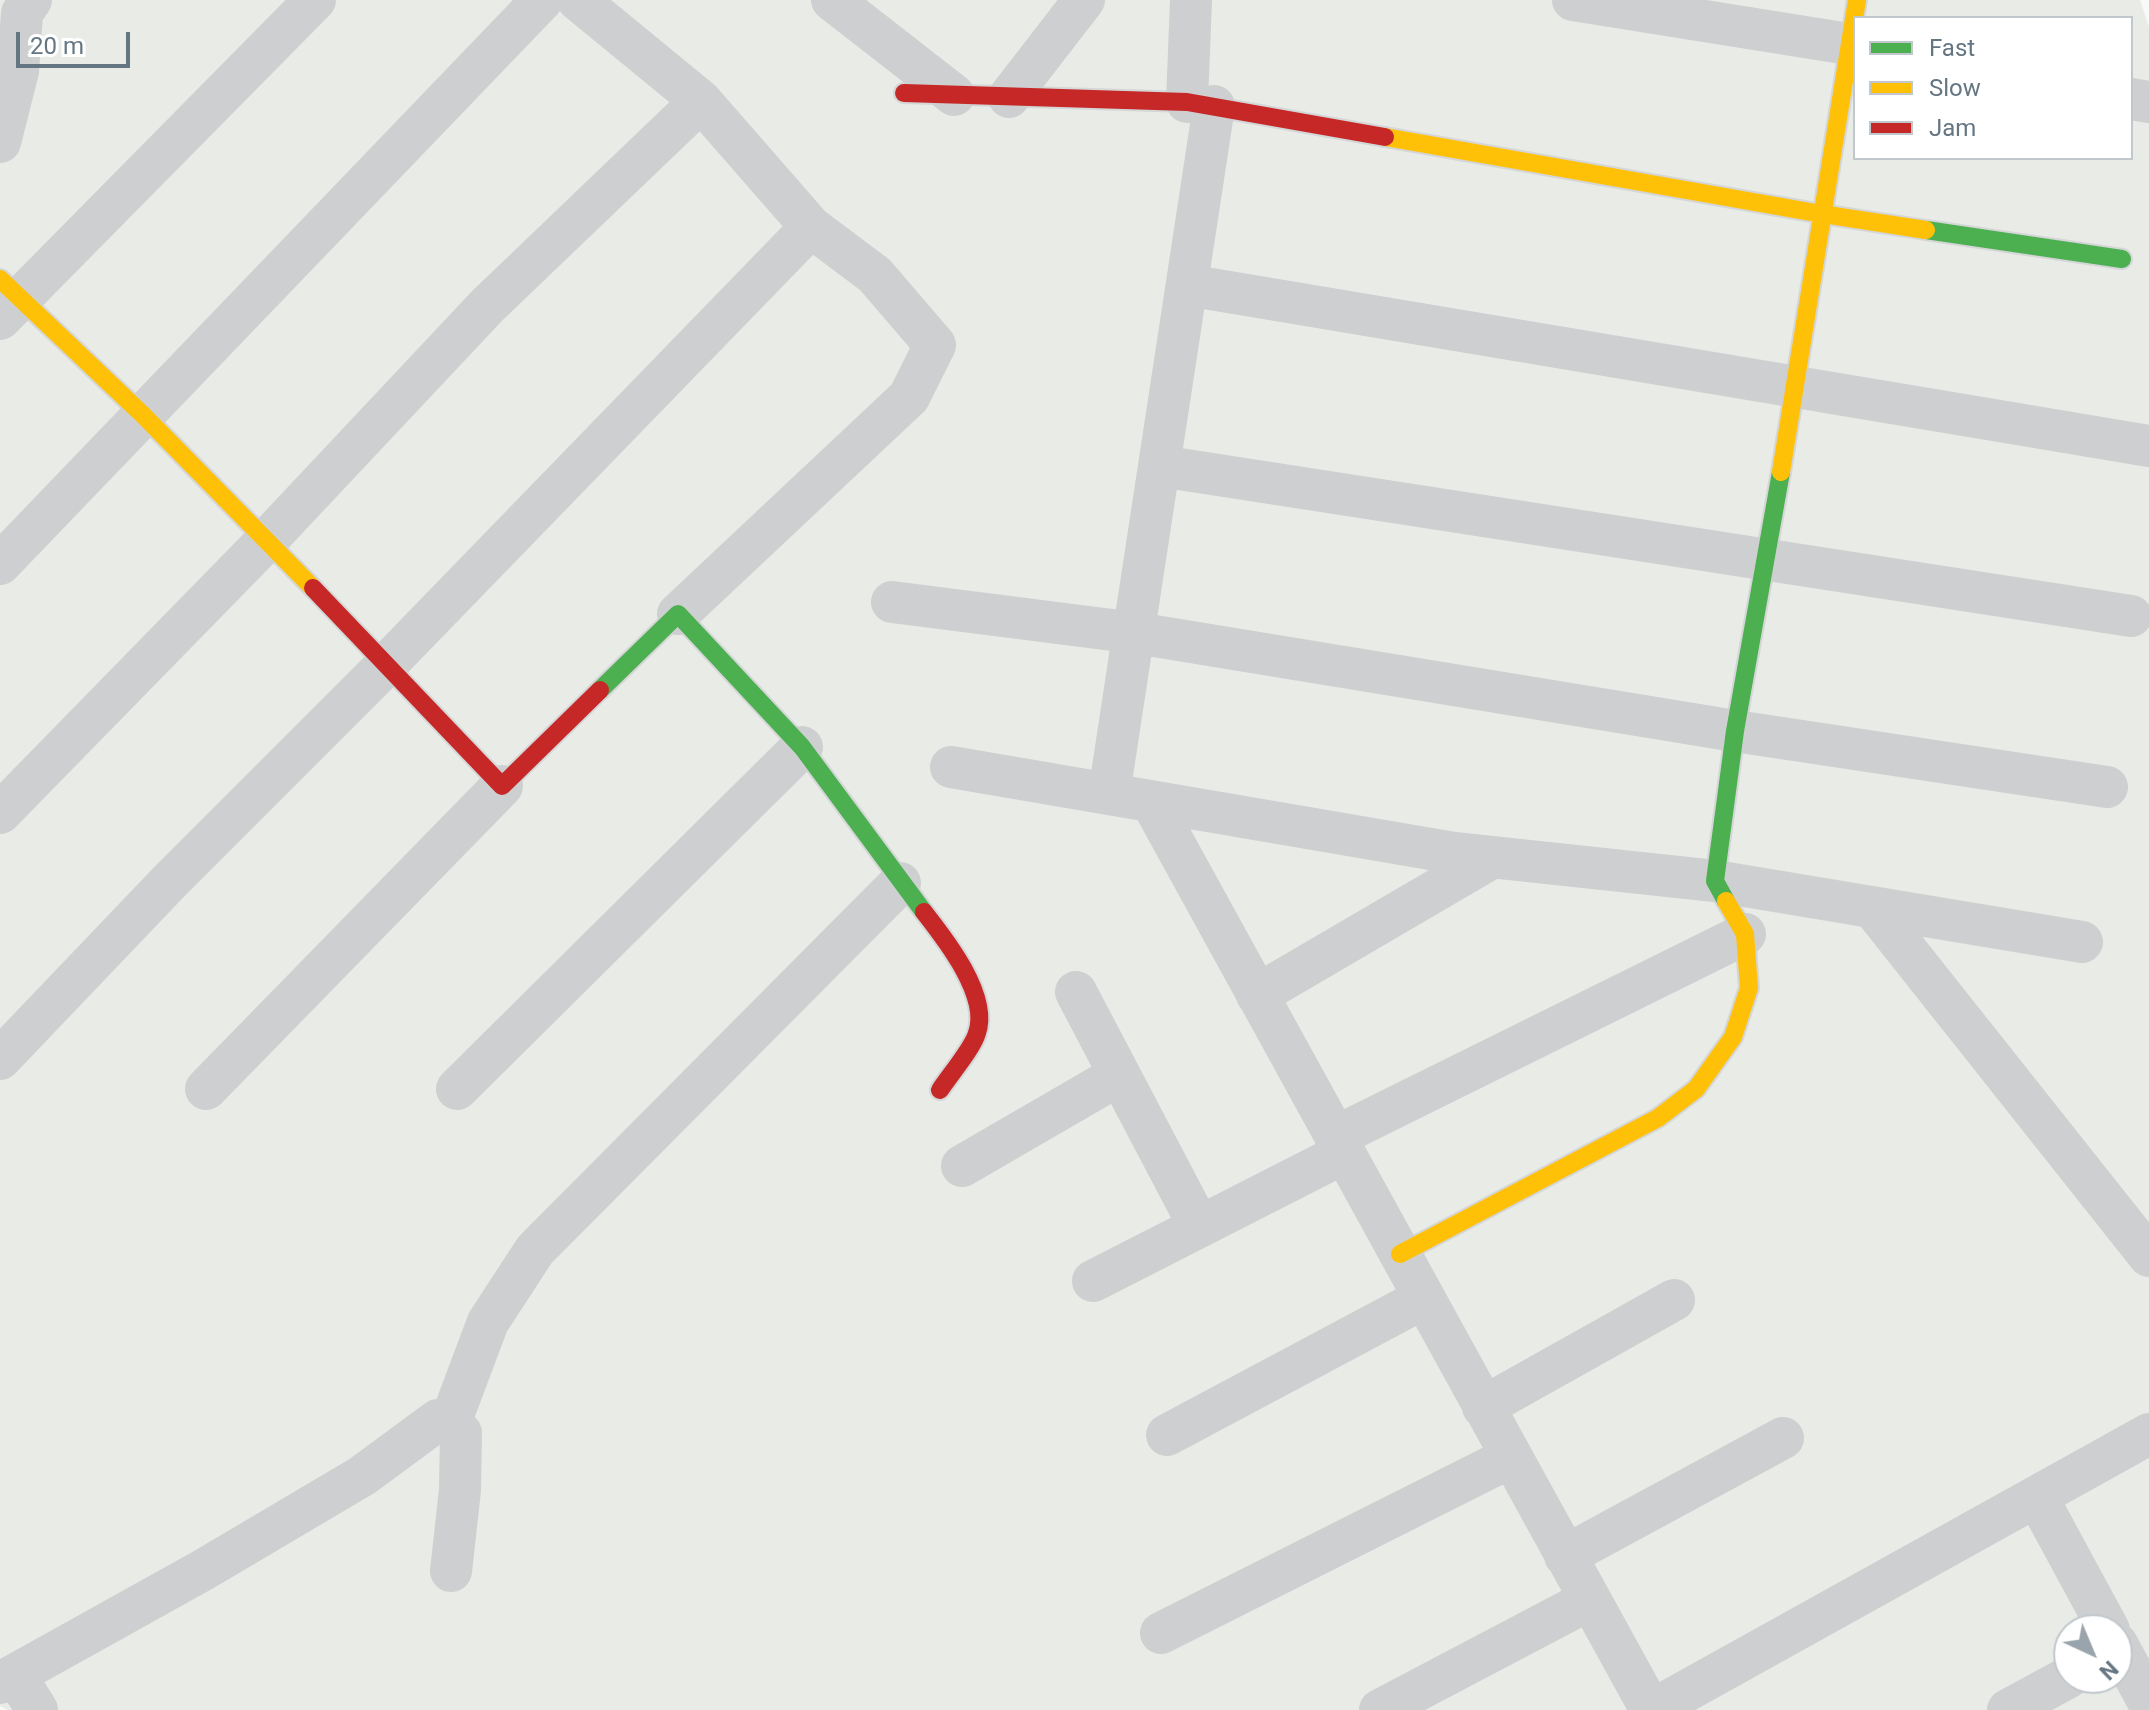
<!DOCTYPE html>
<html>
<head>
<meta charset="utf-8">
<style>
	body { margin:0 }
	#map { position:relative; width:2149px; height:1710px; overflow:hidden; background:#f9f9f9; font-family:Roboto,sans-serif }
	canvas { display:block }
	.legend { position:absolute; left:1853px; top:16px; width:280px; height:144px; box-sizing:border-box; background:#fff; border:2px solid #c1c8cd; margin:0; padding:10px 14px; list-style:none; font-size:24px; color:#657683 }
	.legend li { display:flex; align-items:center; gap:16px; height:40px }
	.legend b { width:40px; border:2px solid #c1c8cd }
	.north { position:absolute; left:2053px; top:1614px; width:80px; height:80px; box-sizing:border-box; background:#fff; border:2px solid #c1c8cd; border-radius:50%; rotate:136deg; font-size:22px; font-weight:700; line-height:32px; text-align:center; color:#657683 }
	.north::after { content:''; display:block; margin:auto; width:28px; height:36px; background:#99a4ac; clip-path:polygon(50% 0,100% 100%,50% 72%,0 100%) }
	.scale { position:absolute; left:16px; top:32px; width:114px; height:36px; box-sizing:border-box; border:4px solid #657683; border-top:0; padding-left:10px; font-size:24px; line-height:28px; white-space:nowrap; color:#657683; -webkit-text-stroke:6px #fff; paint-order:stroke }
</style>
</head>
<body>
<div id="map">
<canvas width="2149" height="1710"></canvas>
<ul class="legend">
<li><b style="height:10px;background:#4caf50"></b>Fast</li>
<li><b style="height:10px;background:#ffc107"></b>Slow</li>
<li><b style="height:10px;background:#c62828"></b>Jam</li>
</ul>
<div class="north">N</div>
<div class="scale">20 m</div>
</div>
<script>
const c = document.querySelector('canvas').getContext('2d');
c.lineJoin = 'round';
function paint(path, color) { c.fillStyle = color; c.fill(path, 'evenodd'); }
function trace(path, color, width, dash) { c.strokeStyle = color; c.lineWidth = width; c.lineCap = dash ? 'butt' : 'round'; c.setLineDash(dash || []); c.stroke(path); }
paint(new Path2D(`
	M0 0H2140L2149 27V1710H8L0 1706ZM1855 18H2131V158H1855ZM2069 1630H2117V1678H2069Z`), '#e8ebe6');
const fast = new Path2D(`
	M1926 230 2122 259
	M600 690 678 614 802 747 924 912
	M1726 901 1715 881 1735 731 1781 472`);
const slow = new Path2D(`
	M1385 137 1822 214 1926 230
	M0 279 143 415 313 588
	M1781 472 1857 0
	M1400 1254 1658 1118 1696 1089 1733 1037 1749 988 1745 934 1726 901`);
const jam = new Path2D(`
	M904 93 1187 102 1385 137
	M313 588 502 786 600 690
	M924 912C946 940 990 996 977 1033 973 1048 949 1076 940 1090`);
trace(fast, '#d5d6d7', 22);
trace(slow, '#d5d6d7', 22);
trace(jam, '#d5d6d7', 22);
trace(new Path2D(`
	M578 0 701 101 811 227 875 275 935 345 909 397 678 614
	M832 0 954 95
	M1573 0 1855 45
	M1009 97 1084 0
	M2131 99 2149 102
	M1187 102 1191 0
	M0 142 18 71 22 13 31 0
	M1187 285 2149 446
	M0 319 315 0
	M1160 466 2131 616
	M0 564 542 0
	M892 602 1136 633 1735 731 2107 787
	M951 767 1454 853 1715 881 2082 942
	M1109 794 1214 106
	M1151 801 1651 1710
	M0 813 267 540 487 306 701 101
	M1872 907 2149 1256
	M1076 992 1199 1226
	M1257 995 1493 857
	M0 1059 169 882 385 666 811 227
	M206 1089 502 786
	M457 1089 802 747
	M1335 1137 1745 934
	M962 1166 1119 1075
	M1093 1281 1344 1153
	M1483 1407 1674 1300
	M450 1423 488 1322 535 1250 900 883
	M1167 1435 1424 1298
	M2037 1497 2109 1630
	M1565 1556 1783 1438
	M1161 1633 1511 1457
	M2117 1644 2149 1703
	M16 1676 37 1710
	M0 1683 203 1570 362 1476 438 1420 450 1423 461 1433 460 1490 451 1571
	M1380 1710 1589 1600
	M1652 1710 2149 1434
	M2008 1710 2069 1677`), '#cecfd0', 42);
trace(fast, '#4caf50', 18);
trace(slow, '#ffc107', 18);
trace(jam, '#c62828', 18);
</script>
</body>
</html>
